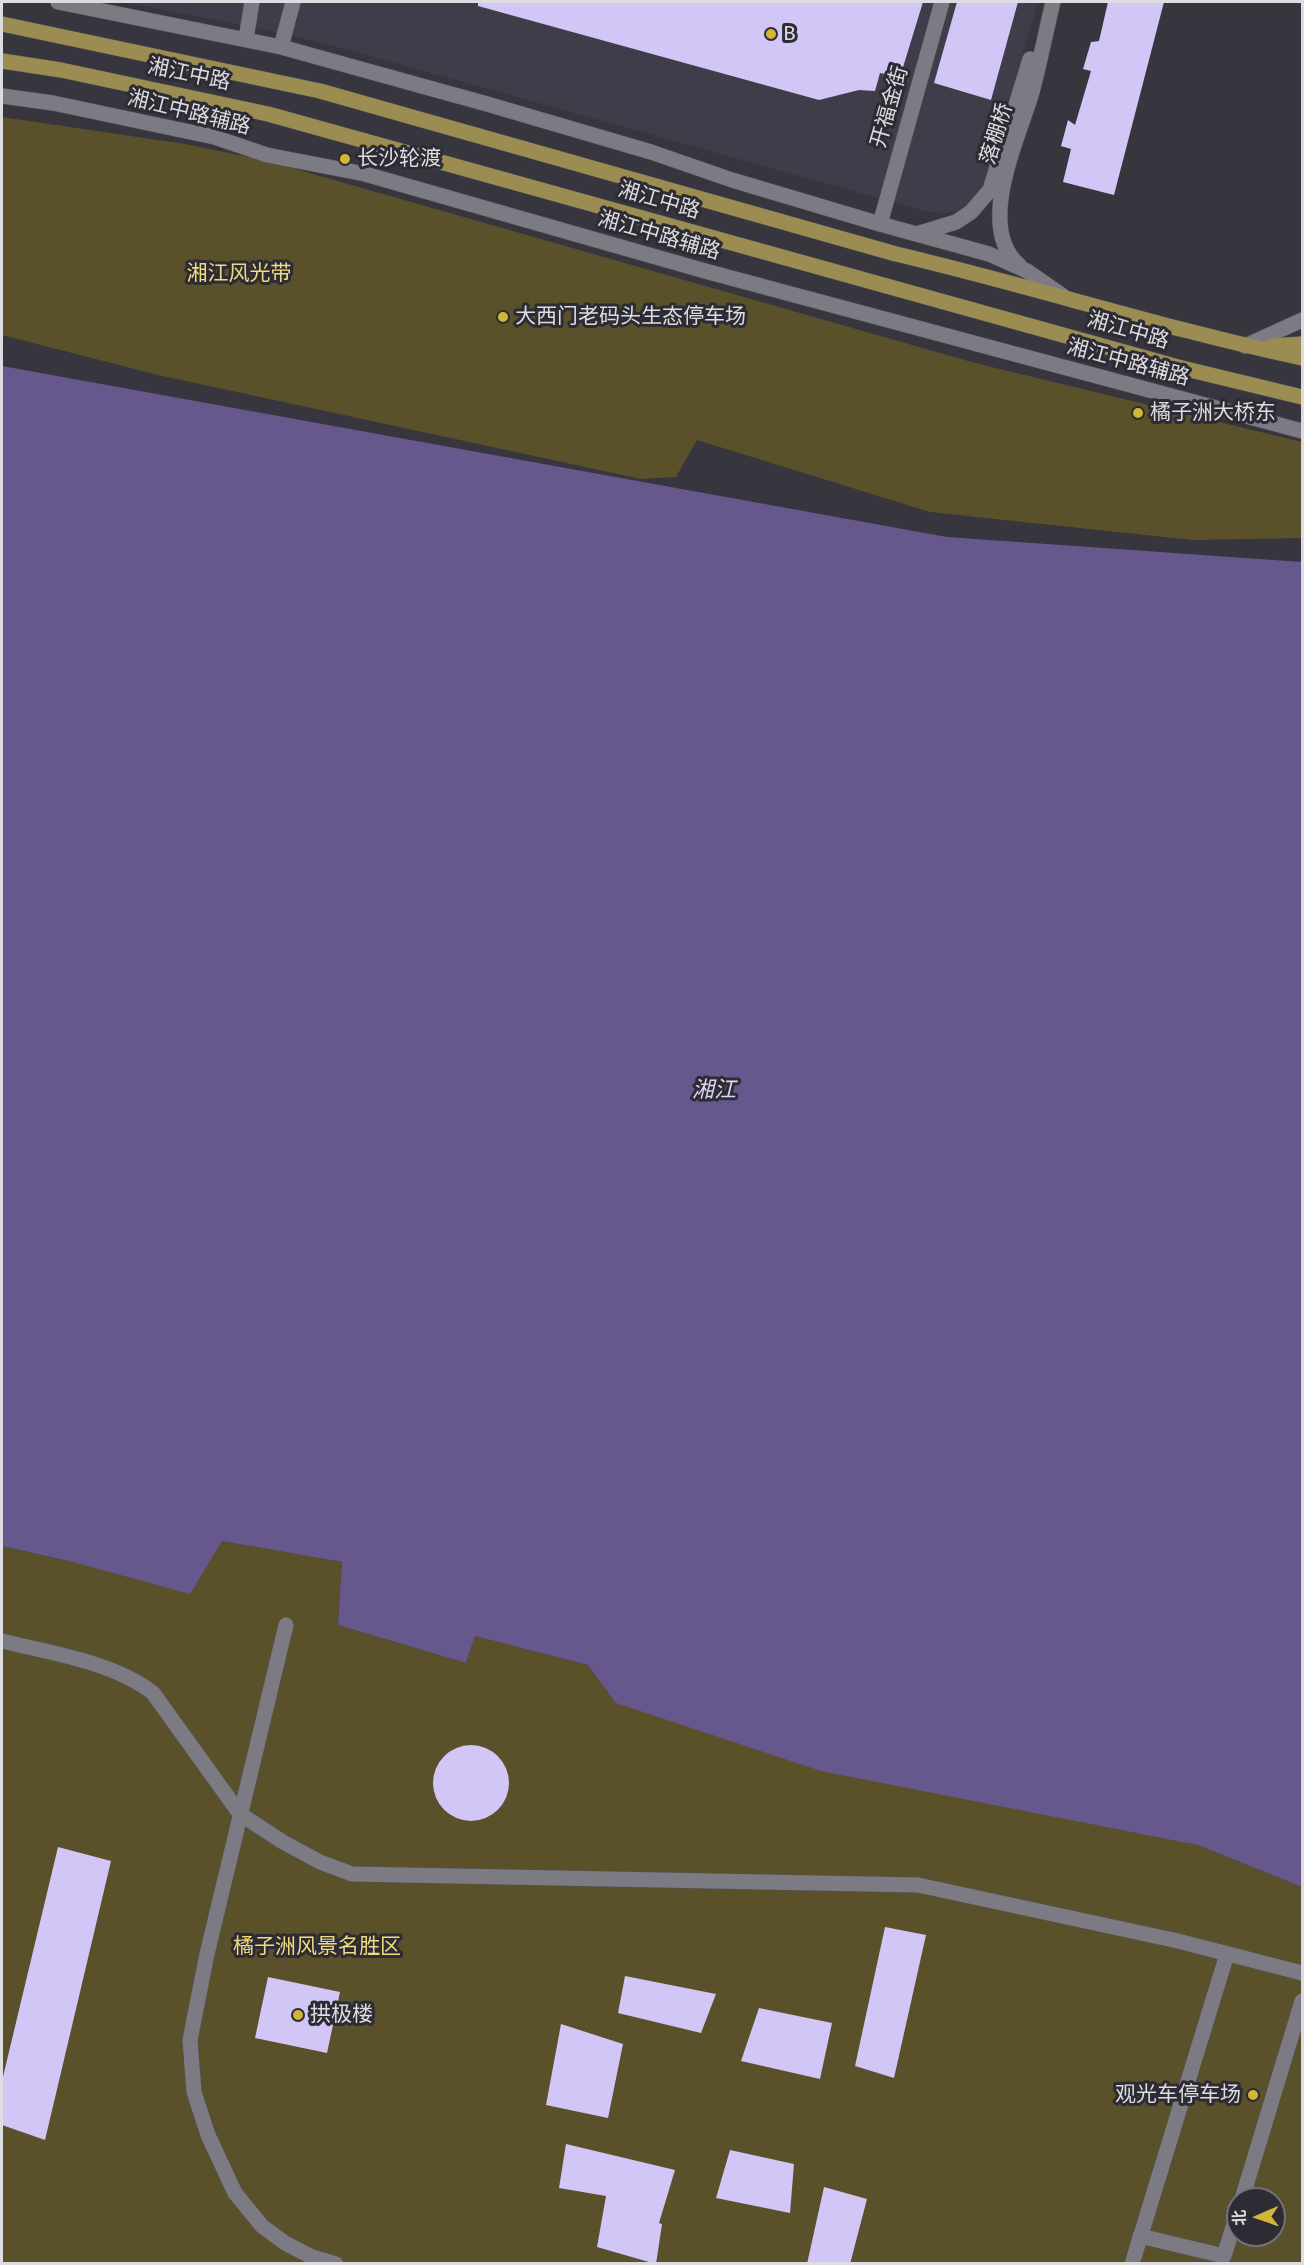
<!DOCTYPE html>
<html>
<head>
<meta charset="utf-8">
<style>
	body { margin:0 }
	#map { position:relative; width:1304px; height:2265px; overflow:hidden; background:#37353d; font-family:"Fira Sans","Noto Sans SC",sans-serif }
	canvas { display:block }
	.frame { position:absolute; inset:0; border:3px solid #dddce1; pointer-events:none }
	.north { position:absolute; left:1226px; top:2187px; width:60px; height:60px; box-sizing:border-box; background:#2d2b33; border:2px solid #737279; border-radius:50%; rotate:268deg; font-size:16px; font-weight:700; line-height:24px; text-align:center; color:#dddce1 }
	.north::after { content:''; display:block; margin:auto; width:21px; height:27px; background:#d2b736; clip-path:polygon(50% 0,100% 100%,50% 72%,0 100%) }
</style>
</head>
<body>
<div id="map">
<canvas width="1304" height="2265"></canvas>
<div class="frame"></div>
<div class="north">北</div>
</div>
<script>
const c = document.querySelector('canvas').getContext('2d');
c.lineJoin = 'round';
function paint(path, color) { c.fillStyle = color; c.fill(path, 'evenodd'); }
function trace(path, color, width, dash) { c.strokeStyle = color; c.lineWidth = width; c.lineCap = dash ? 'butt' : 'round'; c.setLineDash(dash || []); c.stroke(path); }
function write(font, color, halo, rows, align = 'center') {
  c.font = font + ' "Fira Sans","Noto Sans SC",sans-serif'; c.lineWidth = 6; c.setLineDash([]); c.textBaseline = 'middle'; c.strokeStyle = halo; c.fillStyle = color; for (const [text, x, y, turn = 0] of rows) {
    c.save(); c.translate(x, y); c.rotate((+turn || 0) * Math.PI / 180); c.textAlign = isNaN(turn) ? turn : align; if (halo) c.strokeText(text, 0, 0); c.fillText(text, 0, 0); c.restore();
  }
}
paint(new Path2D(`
	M122 2H1038L987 179 979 193 967 205 957 211 944 213 928 212 331 45 248 26Z`), '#403d4b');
paint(new Path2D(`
	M2 117 185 144 264 160 975 363 1302 442V538L1192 540 930 512 697 440 676 477 641 479 158 375 2 335Z
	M222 1541 342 1562 338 1625 466 1663 475 1636 588 1665 617 1703 1198 1845 1302 1887V2263L2 2264V1546L73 1562ZM1238 2199H1274V2235H1238Z`), '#5a512b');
paint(new Path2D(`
	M2 366 947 537 1302 562V1887L1198 1845 821 1771 616 1703 588 1665 475 1636 466 1663 338 1625 342 1562 222 1541 190 1594 73 1562 2 1546Z`), '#66588d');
paint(new Path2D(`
	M478 2H923L900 77 880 73 875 91 859 90 819 100 478 6Z
	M957 2H1018L991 100 934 83Z
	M1108 2H1164L1114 195 1063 182 1071 149 1061 146 1068 120 1075 125 1091 71 1083 69 1091 42 1099 41Z
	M433 1783a38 38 0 1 1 76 0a38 38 0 1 1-76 0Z
	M58 1847 111 1861 45 2140 2 2125V2081Z
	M885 1927 926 1935 894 2078 855 2066Z
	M625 1976 716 1994 701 2033 618 2013Z
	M268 1977 340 1992 327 2053 255 2038Z
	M759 2008 832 2023 820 2079 741 2061Z
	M561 2024 623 2044 608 2118 546 2105Z
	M566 2144 675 2170 659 2223 662 2224 656 2264 597 2247 606 2196 559 2188Z
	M730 2150 794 2164 790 2213 716 2198Z
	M824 2187 867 2199 850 2264H807Z`), '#d2c6f7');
const minor = new Path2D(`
	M58 2 281 47 487 104 651 152 732 180 880 224 989 254 1027 271 1063 296
	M246 39 252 2
	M281 47 293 2
	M2 96 53 103 214 137 267 155 365 174 705 271 1302 431
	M880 224 942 2
	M920 233 956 222 971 212 990 190 1030 59
	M1020 266C974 228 1019 138 1032 92 1040 62 1046 31 1053 2
	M1245 346 1302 320
	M286 1625 207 1954 190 2040 194 2092 208 2135 235 2193 262 2226 285 2243 312 2257 336 2264
	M2 1641C50 1653 114 1662 153 1693L240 1814 283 1842 320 1862 352 1874 918 1885 1178 1941 1302 1973
	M1242 2199 1302 2001
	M1140 2236 1224 2256 1238 2211
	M1132 2264 1227 1954`);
const major = new Path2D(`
	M2 24 320 91 896 254C1032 286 1165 329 1302 358
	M2 61 61 70 268 114 1178 367 1302 397
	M1273 346 1302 344`);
trace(minor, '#535259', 16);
trace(major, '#535259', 16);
trace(minor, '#7c7b83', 15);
trace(major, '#9b8d52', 15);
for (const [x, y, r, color] of [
	[771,34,6,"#d2b736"],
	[345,159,6,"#d2b736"],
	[503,317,6,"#d2b736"],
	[1138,413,6,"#d2b736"],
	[298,2015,6,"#d2b736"],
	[1253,2095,6,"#d2b736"]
]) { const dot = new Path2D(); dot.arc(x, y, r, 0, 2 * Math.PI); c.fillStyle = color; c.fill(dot); trace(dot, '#2d2b33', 2); }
write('21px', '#dddce1', '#2d2b33', [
	["B",783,34],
	["长沙轮渡",357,159],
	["大西门老码头生态停车场",515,317],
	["橘子洲大桥东",1150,413],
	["拱极楼",310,2015],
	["观光车停车场",1241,2095,"right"]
], 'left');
write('21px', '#dddce1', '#2d2b33', [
	["湘江中路",189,75,12],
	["开福金街",890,107,-74],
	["湘江中路辅路",189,113,14],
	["落棚桥",997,134,-73],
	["湘江中路",659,201,16],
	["湘江中路辅路",659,236,16],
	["湘江中路",1128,331,16],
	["湘江中路辅路",1128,363,15]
]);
write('21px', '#f0da7e', '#2d2b33', [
	["湘江风光带",239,274],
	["橘子洲风景名胜区",317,1947]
]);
write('italic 22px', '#dcd4f6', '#2d2b33', [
	["湘江",714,1091]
]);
</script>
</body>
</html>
